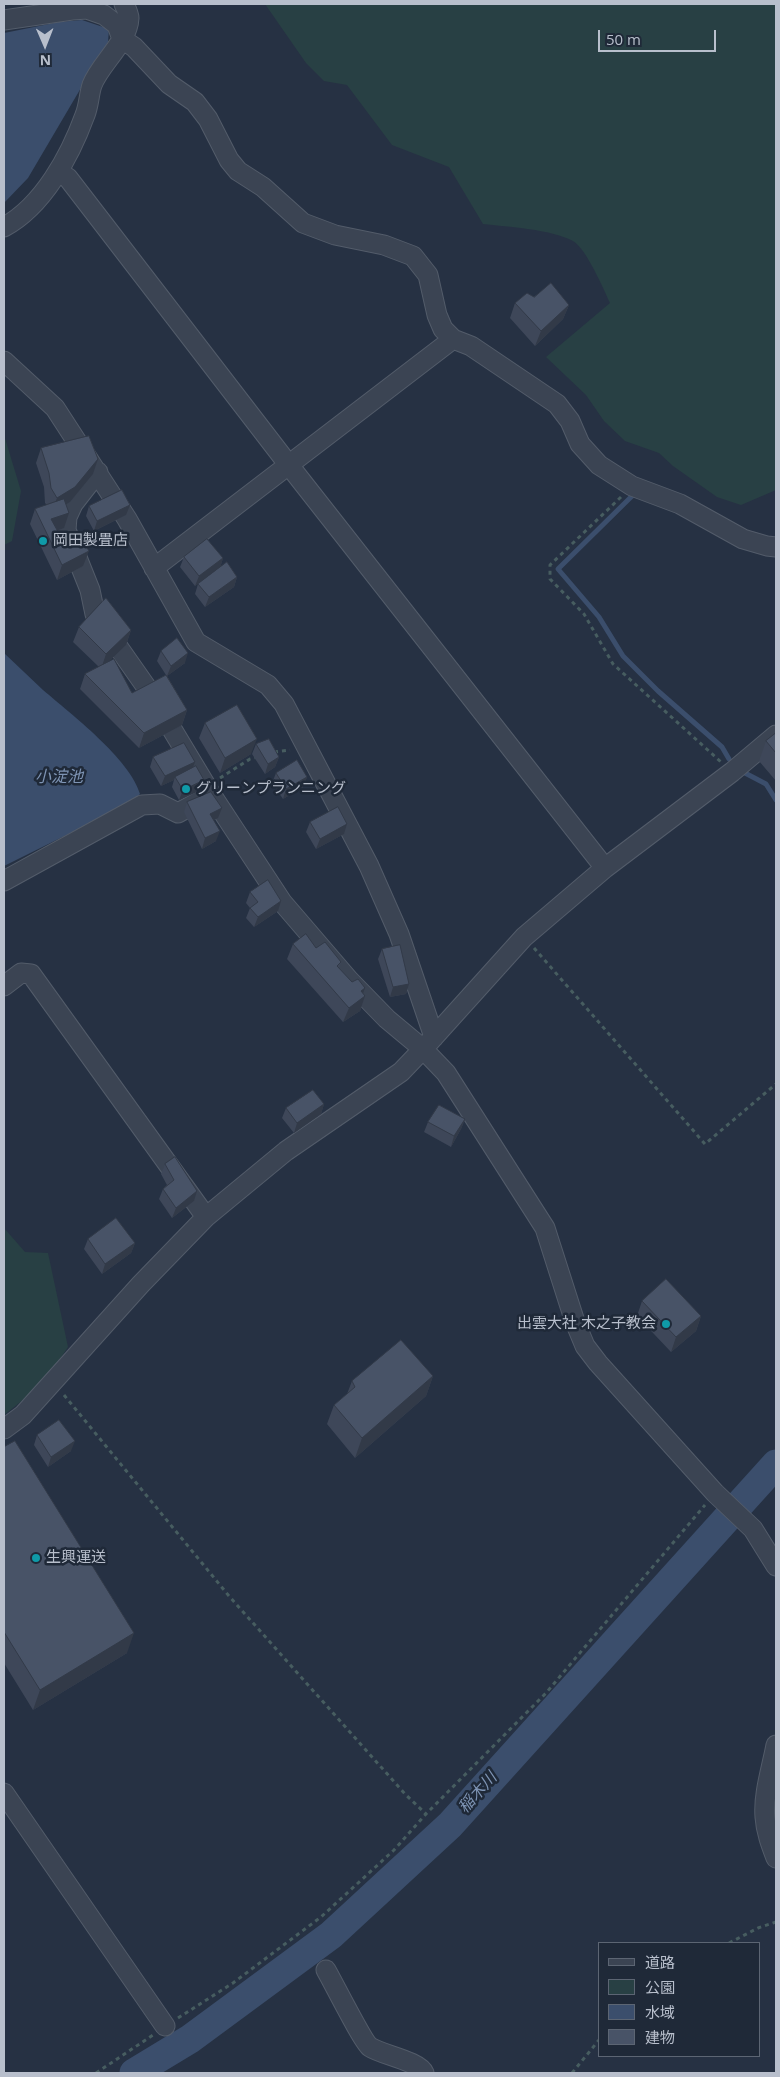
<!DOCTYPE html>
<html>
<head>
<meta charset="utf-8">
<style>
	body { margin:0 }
	#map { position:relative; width:780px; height:2077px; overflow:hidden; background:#263143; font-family:"Open Sans","Noto Sans JP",sans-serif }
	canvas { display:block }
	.frame { position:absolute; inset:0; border:5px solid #b8bfcc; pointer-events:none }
	.legend { position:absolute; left:598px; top:1942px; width:162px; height:115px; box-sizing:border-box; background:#1f2938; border:1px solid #5c6573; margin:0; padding:6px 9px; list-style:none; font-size:15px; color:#b8bfcc }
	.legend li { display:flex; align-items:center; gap:10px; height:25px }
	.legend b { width:25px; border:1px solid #5c6573 }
	.north { position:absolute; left:20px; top:20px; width:50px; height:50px; -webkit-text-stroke:4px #1f2938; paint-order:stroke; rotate:179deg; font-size:14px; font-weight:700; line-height:20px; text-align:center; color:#b8bfcc }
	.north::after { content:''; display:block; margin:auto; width:18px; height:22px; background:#b8bfcc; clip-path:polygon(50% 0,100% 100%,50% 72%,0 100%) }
	.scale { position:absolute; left:598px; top:30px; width:118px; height:22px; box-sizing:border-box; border:2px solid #b8bfcc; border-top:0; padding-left:6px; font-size:15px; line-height:18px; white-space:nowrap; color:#b8bfcc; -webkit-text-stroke:4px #1f2938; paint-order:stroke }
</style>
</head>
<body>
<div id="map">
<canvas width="780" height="2077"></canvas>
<div class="frame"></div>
<ul class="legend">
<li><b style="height:6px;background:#3b4453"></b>道路</li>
<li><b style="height:14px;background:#284044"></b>公園</li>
<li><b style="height:14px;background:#3b4e6c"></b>水域</li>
<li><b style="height:14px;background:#485367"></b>建物</li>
</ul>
<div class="north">N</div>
<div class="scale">50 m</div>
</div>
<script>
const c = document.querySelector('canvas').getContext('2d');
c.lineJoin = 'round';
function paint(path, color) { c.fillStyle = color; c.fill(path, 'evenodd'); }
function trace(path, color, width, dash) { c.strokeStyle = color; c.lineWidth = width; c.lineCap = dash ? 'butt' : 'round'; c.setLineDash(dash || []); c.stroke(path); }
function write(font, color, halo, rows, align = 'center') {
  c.font = font + ' "Open Sans","Noto Sans JP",sans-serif'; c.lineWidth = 5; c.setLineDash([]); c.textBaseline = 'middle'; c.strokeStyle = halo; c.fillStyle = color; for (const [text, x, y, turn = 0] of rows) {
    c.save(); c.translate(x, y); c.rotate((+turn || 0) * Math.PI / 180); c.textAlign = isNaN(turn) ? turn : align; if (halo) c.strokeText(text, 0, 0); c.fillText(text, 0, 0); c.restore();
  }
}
paint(new Path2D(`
	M265 4H776V490L741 505 717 497 673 466 659 453 625 441 604 421 586 395 546 357 610 303C604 290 586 248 573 241 550 229 509 227 483 224L449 167 392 145 347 85 324 81 306 63Z
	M4 435 21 491 12 541 4 545Z
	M4 1228 25 1252 48 1253 68 1347 43 1384 4 1415Z`), '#284044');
paint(new Path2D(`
	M82 20 109 29 108 42 28 178 4 203V33L59 22Z
	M4 653C17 665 30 678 43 690 70 713 131 760 140 794L131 803 4 866Z`), '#3b4e6c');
trace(new Path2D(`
	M632 496 558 569 599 617 623 656 658 691 722 747 729 759
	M745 773 766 784 776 800`), '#3b4e6c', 5);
trace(new Path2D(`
	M134 2073 190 2039 331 1935 450 1825 776 1464`), '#3b4e6c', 29);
const minor = new Path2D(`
	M4 20 72 10 87 9 104 15 117 25 122 39 134 47 169 84 195 102 208 119 229 160 238 171 263 187 303 223 335 235 384 245 413 256 428 275 437 315 443 329 453 339 471 346 557 404 570 421 580 444 599 465 632 486 680 504 743 539 767 546 776 547
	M59 172 68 178 288 464 605 868
	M4 227C43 206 70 156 85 115 89 105 89 94 92 85 100 64 128 42 129 18 129 14 126 8 124 4
	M4 361 55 408 127 519 196 642 268 685 284 704 369 866 399 934 434 1037
	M98 472 73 504 67 517 66 530 90 590 95 614 149 691 211 794 282 902 349 980 387 1019 423 1049 446 1073 545 1228 575 1322 585 1346 598 1363 715 1493 753 1529 776 1566
	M154 568 453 339
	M4 881 142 805 160 804 178 813 207 797
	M4 986 21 973 31 974 206 1217
	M4 1429 23 1415 141 1284 206 1217 286 1151 401 1072 423 1049 524 937 605 868 732 772 776 735
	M776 1745C772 1767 763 1794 765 1817 766 1832 771 1845 776 1858
	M4 1793 165 2026
	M326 1970C333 1982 363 2042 370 2047 382 2055 419 2061 424 2073`);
trace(minor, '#535c6a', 21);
trace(new Path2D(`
	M621 497 550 565V579L584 614 613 664 721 762
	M274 752 290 750
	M220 778 250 759 258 757
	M534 948 705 1144 776 1084
	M64 1395 229 1596 405 1794 426 1814
	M729 1943 758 1928 776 1922
	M178 2018 233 1983 321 1917 394 1850 426 1814 546 1693 705 1505
	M96 2073 153 2035
	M572 2073 599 2040`), '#475d60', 3, [4, 4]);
trace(minor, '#3b4453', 19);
paint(new Path2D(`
	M534 297 569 305 563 319 535 346 510 318 515 303Z
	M41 448 98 459 93 474 70 502 66 504 64 528 57 530 62 539 83 566 57 580 30 524 35 509 47 505 45 503 44 487 36 463Z
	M89 506 126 515 94 531 86 516Z
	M184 557 223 558 220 568 195 586 180 567Z
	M237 577 234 587 205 607 195 594 198 584Z
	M79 627 131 630 126 645 107 663 132 693 166 675 157 661 161 651 185 663 167 676 187 710 182 725 139 748 80 689 85 674 99 667 73 642Z
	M205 723 251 754 220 773 199 738Z
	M776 733V781L759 761 766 741Z
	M256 744 279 757 275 767 265 774 252 754Z
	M153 757 193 767 204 780 201 790 179 800 172 787 174 780 161 786 150 767Z
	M276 773 307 777 303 787 283 799 272 783Z
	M187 802 218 818 214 820 216 841 202 849 184 812Z
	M310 822 347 824 344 834 316 849 306 832Z
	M250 892 278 911 254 927 246 918 250 908 246 903Z
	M293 944 316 948 341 962 339 969 365 996 360 1011 343 1022 287 959Z
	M382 949 409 984 406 994 390 997 378 959Z
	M324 1104 321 1114 294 1133 282 1118 286 1108Z
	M465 1119 461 1129 451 1147 424 1132 428 1122Z
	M165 1164 197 1191 194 1201 172 1218 159 1199 163 1189 167 1185 161 1174Z
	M88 1239 135 1243 131 1253 102 1274 84 1249Z
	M642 1301 701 1316 696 1331 671 1352 637 1316Z
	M433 1376 426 1396 355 1458 327 1424 334 1405 347 1394 352 1381Z
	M37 1435 71 1451 48 1467 34 1445Z
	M4 1447 127 1653 33 1710 4 1663Z`), '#3e4759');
paint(new Path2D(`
	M569 305 563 319 535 346 541 331Z
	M98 459 93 474 70 502 51 513 57 498Z
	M130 505 126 515 94 531 97 521Z
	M69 513 64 528 47 534 51 519Z
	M89 551 83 566 57 580 62 565Z
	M223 558 220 568 195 586 199 576Z
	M237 577 234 587 205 607 209 597Z
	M131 630 126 645 101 669 106 654Z
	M188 653 185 663 167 676 171 666Z
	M187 710 182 725 139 748 144 733Z
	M257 739 251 754 220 773 225 758Z
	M279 757 275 767 265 774 268 764Z
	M195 762 191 772 175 777 174 780 161 786 165 776Z
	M307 777 303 787 283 799 286 789Z
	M204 780 201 790 179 800 183 790Z
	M222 808 218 818 206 824 210 814Z
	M347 824 344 834 316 849 320 839Z
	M220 831 216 841 202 849 205 838Z
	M281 901 278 911 254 927 258 917Z
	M409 984 406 994 390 997 393 987Z
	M365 988 361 999 365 996 360 1011 343 1022 349 1008 361 991Z
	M324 1104 321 1114 294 1133 297 1123Z
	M465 1119 461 1129 451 1147 454 1136Z
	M197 1191 194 1201 172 1218 176 1208Z
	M135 1243 131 1253 102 1274 105 1264Z
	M701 1316 696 1331 671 1352 676 1337Z
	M433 1376 426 1396 355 1458 362 1438Z
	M75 1441 71 1451 48 1467 51 1457Z
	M134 1633 127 1653 33 1710 40 1690Z`), '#323a48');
const building = new Path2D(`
	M551 283 569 305 541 331 515 303 527 293 534 297Z
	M89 436 98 459 75 487 57 498 51 488 49 473 41 448Z
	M122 490 130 505 97 521 89 506Z
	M64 499 69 513 51 519 62 539 77 532 89 551 62 565 35 509Z
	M207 539 223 558 199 576 184 557Z
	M227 562 237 577 209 597 198 584Z
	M106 598 131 630 106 654 79 627Z
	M177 638 188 653 171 666 161 651Z
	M114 659 132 693 166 675 187 710 144 733 85 674Z
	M237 705 257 739 225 758 205 723Z
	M776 733V753L766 741Z
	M269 739 279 757 268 764 256 744Z
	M184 743 195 762 165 776 153 757Z
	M297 760 307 777 286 789 276 773Z
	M196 766 204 780 183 790 175 777Z
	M211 792 222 808 210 814 220 831 205 838 187 802Z
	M338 807 347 824 320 839 310 822Z
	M268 880 281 901 258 917 250 908 258 902 250 892Z
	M306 934 316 948 325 942 341 962 337 966 352 982 358 979 365 988 361 991 365 996 349 1008 293 944Z
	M400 945 409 984 393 987 382 949Z
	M313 1090 324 1104 297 1123 286 1108Z
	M439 1105 465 1119 454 1136 428 1122Z
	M175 1157 197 1191 176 1208 163 1189 174 1180 165 1164Z
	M116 1218 135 1243 105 1264 88 1239Z
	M666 1279 701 1316 676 1337 642 1301Z
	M401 1340 433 1376 362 1438 334 1405 355 1387 352 1381Z
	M59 1420 75 1441 51 1457 37 1435Z
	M15 1441 134 1633 40 1690 4 1632V1447Z`);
paint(building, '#485367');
trace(building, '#323a48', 1);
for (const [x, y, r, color] of [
	[43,541,5,"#0f9aa8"],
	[186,789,5,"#0f9aa8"],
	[666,1324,5,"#0f9aa8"],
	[36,1558,5,"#0f9aa8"]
]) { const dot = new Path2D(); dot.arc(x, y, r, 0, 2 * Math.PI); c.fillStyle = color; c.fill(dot); trace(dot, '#1f2938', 2); }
write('15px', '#b8bfcc', '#1f2938', [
	["岡田製畳店",53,541],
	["グリーンプランニング",196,789],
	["出雲大社 木之子教会",656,1324,"right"],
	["生興運送",46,1558]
], 'left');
write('italic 16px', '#7e94b4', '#1f2938', [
	["小淀池",59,777],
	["稲木川",478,1793,-48]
]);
</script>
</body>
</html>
